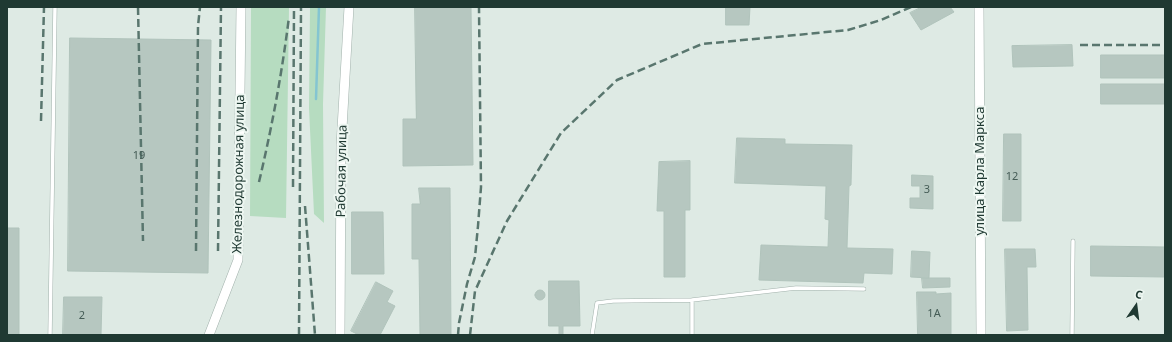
<!DOCTYPE html>
<html>
<head>
<meta charset="utf-8">
<style>
	body { margin:0 }
	#map { position:relative; width:1172px; height:342px; overflow:hidden; background:#deeae4; font-family:"Noto Sans",sans-serif }
	canvas { display:block }
	.frame { position:absolute; inset:0; border:8px solid #1f3932; pointer-events:none }
	.north { position:absolute; left:1116px; top:286px; width:40px; height:40px; -webkit-text-stroke:3px #eef7f2; paint-order:stroke; rotate:14deg; font-size:11px; font-weight:700; line-height:16px; text-align:center; color:#1f3932 }
	.north::after { content:''; display:block; margin:auto; width:14px; height:18px; background:#1f3932; clip-path:polygon(50% 0,100% 100%,50% 72%,0 100%) }
</style>
</head>
<body>
<div id="map">
<canvas width="1172" height="342"></canvas>
<div class="frame"></div>
<div class="north">С</div>
</div>
<script>
const c = document.querySelector('canvas').getContext('2d');
c.lineJoin = 'round';
function paint(path, color) { c.fillStyle = color; c.fill(path, 'evenodd'); }
function trace(path, color, width, dash) { c.strokeStyle = color; c.lineWidth = width; c.lineCap = dash ? 'butt' : 'round'; c.setLineDash(dash || []); c.stroke(path); }
function write(font, color, halo, rows, align = 'center') {
  c.font = font + ' "Noto Sans",sans-serif'; c.lineWidth = 4; c.setLineDash([]); c.textBaseline = 'middle'; c.strokeStyle = halo; c.fillStyle = color; for (const [text, x, y, turn = 0] of rows) {
    c.save(); c.translate(x, y); c.rotate((+turn || 0) * Math.PI / 180); c.textAlign = isNaN(turn) ? turn : align; if (halo) c.strokeText(text, 0, 0); c.fillText(text, 0, 0); c.restore();
  }
}
paint(new Path2D(`
	M251 7H289L286 218 250 216Z
	M310 7H326L323 104 324 223 314 214 309 108Z`), '#b6dcc0');
trace(new Path2D(`
	M316 99 319 7`), '#84c5d1', 2.5);
const building = new Path2D(`
	M415 7H471L473 165 403 166V119H416Z
	M726 7H750L749 25H726Z
	M922 7H950L954 12 921 30 910 13Z
	M70 38 211 40 208 273 68 271Z
	M1072 45 1073 66 1013 67 1012 46Z
	M1101 55H1165V78H1101Z
	M1101 84H1165V104H1101Z
	M1004 134H1021V221H1003Z
	M737 138 785 139V144L852 145 851 185 849 186 847 248 893 249 892 274 864 273 863 283 759 280 761 245 828 247 829 220 825 219 826 186 735 183Z
	M690 161V210H685V277H664V211H657L659 162Z
	M912 175 933 176V209L910 208V198H920V186H912Z
	M419 188H450L451 335H420L419 259H412V204H420Z
	M352 212H383L384 274H352Z
	M7 228H19V335H7Z
	M1091 246 1165 247V277L1091 276Z
	M1005 249H1035L1036 267H1027L1028 330 1007 331Z
	M912 251 930 252 929 278 911 277Z
	M922 278H950V287L923 288Z
	M549 281H579L580 326H563V335H559V326H549Z
	M376 282 393 291 387 302 395 306 380 335H359L351 331Z
	M535 295a5 5 0 1 1 10 0a5 5 0 1 1-10 0Z
	M917 292H936V294L951 293V335H918Z
	M64 297H102L101 335H63Z`);
paint(building, '#b6c7c0');
trace(building, '#b0c3bb', 1);
const service = new Path2D(`
	M50 335 55 7
	M592 335 597 303 613 301 692 300
	M692 335V300L796 288 864 289
	M1072 335 1073 241`);
const tertiary = new Path2D(`
	M979 7 981 335
	M209 335 238 260 241 7
	M340 335 341 146 349 7`);
trace(service, '#a1b1ab', 4.5);
trace(tertiary, '#a1b1ab', 10);
trace(service, '#fff', 3.5);
trace(tertiary, '#fff', 9);
trace(new Path2D(`
	M138 7 143 241
	M1080 45H1165
	M41 121 44 7
	M259 182C272 127 282 73 289 17
	M293 187 294 7
	M305 206 315 335
	M196 251 198 26 200 7
	M218 251 221 7
	M299 335 301 7
	M458 335 459 323 467 284 475 257 478 226 481 187 479 8
	M470 335 475 291 507 221 561 133 617 80 702 44 848 30 881 20 911 7`), '#59766e', 2.5, [8, 4]);
write('11px', '#455c56', null, [
	["19",139,156],
	["12",1012,177],
	["3",927,190],
	["1А",934,314],
	["2",82,316]
]);
write('13px', '#1f3932', '#eef7f2', [
	["Рабочая улица",342,171,-89],
	["улица Карла Маркса",980,171,-90],
	["Железнодорожная улица",239,174,-89]
]);
</script>
</body>
</html>
